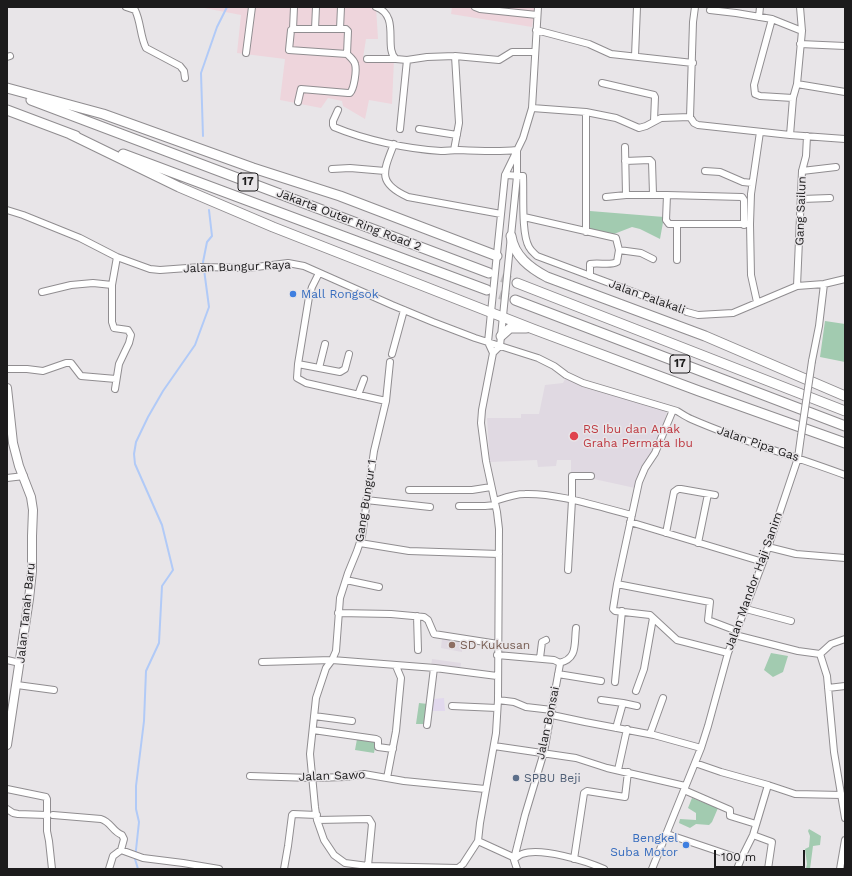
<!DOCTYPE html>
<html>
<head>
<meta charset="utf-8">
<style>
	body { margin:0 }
	#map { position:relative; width:852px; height:876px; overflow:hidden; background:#e8e5e8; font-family:"Work Sans",sans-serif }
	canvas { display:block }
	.frame { position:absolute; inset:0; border:8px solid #1c1b1c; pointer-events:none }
	.scale { position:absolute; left:714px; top:850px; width:91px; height:18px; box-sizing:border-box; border:2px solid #1c1b1c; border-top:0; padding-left:5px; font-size:12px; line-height:14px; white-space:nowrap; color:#1c1b1c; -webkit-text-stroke:3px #e8e5e8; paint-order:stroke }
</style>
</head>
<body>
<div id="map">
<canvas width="852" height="876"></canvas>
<div class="frame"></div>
<div class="scale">100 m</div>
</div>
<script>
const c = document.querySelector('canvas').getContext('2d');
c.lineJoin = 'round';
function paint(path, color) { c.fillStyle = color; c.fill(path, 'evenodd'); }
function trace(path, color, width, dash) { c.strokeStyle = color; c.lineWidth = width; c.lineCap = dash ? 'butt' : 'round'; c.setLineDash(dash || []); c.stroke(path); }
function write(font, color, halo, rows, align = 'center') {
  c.font = font + ' "Work Sans",sans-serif'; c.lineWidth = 3; c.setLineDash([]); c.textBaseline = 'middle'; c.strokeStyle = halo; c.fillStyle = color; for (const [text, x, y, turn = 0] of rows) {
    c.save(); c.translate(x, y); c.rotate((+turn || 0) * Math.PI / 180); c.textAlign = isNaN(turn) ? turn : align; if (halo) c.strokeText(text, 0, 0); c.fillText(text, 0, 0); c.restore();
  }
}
paint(new Path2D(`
	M444 698 445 711H431V702H434V699Z`), '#e1d8ed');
paint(new Path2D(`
	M199 7H376L378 39H366L363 58 394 59 392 104 369 100 365 119 343 106 342 101 328 98 321 108 280 100 285 59 237 53 241 15Z
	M452 7H535L532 27 451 14Z`), '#eed5dc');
paint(new Path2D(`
	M566 377 668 408 655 453 635 488 571 474V460H557L556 466 538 467 537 460 490 462 487 418H521V414H539L545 385 563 383Z
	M442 638 463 642 462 652 441 648Z
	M432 659 461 663 460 671 431 667Z`), '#e0d9e2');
paint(new Path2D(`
	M590 211 664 217 660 239 640 229 632 227 614 234 590 231Z
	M825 321 845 324V362L820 357Z
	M771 653 788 656 783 672 773 677 764 670Z
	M419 703 428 704 424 724H416Z
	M357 739 376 742 374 753 355 750Z
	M692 798 718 808 712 822 709 825 696 824 690 828 679 823 680 819 696 820V813L688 808Z
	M809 829 821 836 820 845 813 846 810 869H806L807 864 805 849 809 847 810 836 808 831Z`), '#a2cbb0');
trace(new Path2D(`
	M203 136 201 73 217 27 227 7
	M138 869 135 859 139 822 136 809V786L144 721 146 671 159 643 162 586 173 570 162 525 135 464 134 454 136 442 148 417 163 391 195 345 209 307 203 262 207 242 212 236 209 210`), '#b1caf7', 2);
trace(new Path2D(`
	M489 273 517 283
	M487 290 515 300`), '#bfbdbf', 9, [9, 4.5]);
const minor = new Path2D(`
	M126 7 135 10C141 22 140 36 146 48L180 66 184 71 185 78
	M316 7 315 29H293L291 30 289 50 347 54
	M376 7C401 16 383 48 396 59L407 60 427 57 455 56 499 60 512 52H535
	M475 7 480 9 537 15
	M695 7 693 22 690 117 694 123 698 125 790 135 845 139
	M710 10 736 13 772 19 802 31
	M759 17 760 7
	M772 19 754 85 755 94 760 96 793 98
	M293 29 294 7
	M315 29H340
	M536 30 589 44 611 54 693 63
	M800 44 845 46
	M246 53 252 7
	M635 56 637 7
	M7 57 10 56
	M367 59H396
	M602 83 654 95 655 97 654 121
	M797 84 845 92
	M298 102 301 89 348 93H350C354 89 357 70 355 64 354 60 350 57 347 54L348 31 346 29H340L341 7
	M532 108 586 112 616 118 639 128 646 126 661 118 690 117
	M338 110 333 121V125L334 127C365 140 407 149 441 151 447 151 453 150 459 150 478 151 498 152 517 150
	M400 129 407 60
	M419 129 457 135
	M790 135 793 98 797 84 802 31 800 7
	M394 144C383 172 377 183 408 197L501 214
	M625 147 626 195
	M454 150 459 123 455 56
	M625 161 650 160 652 162 653 194
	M332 169 350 168 385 171
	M705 171 720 172 743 182 752 183
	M802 171 836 167
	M505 175 523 176C524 193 521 233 529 247 531 251 534 253 537 256L687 312 698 315 733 313 797 286 824 284 845 279
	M667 195 742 197 744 200V225
	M606 197 626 195H667L666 220 669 224H750
	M802 199 830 198
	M7 210 23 215 80 238 117 257 150 269 160 270 201 267 248 268 288 263 304 266 392 305 433 322 475 338 538 358 554 366 566 375 583 383 677 411C682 414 686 417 691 419 741 441 794 456 845 475
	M524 217 616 238 619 250 617 262C610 266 599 262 590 264V276
	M586 232V112
	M619 250 641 253 653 259
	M677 260V224
	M319 273 312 287 309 297 298 364 297 378 306 383 386 401
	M797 286 802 171 806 156 807 136
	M42 292 71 285 93 283 112 285
	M757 302 751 275 750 224 751 194 760 132
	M493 353 500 346 517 176V151
	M392 354 404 310
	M812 361 819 326 824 284
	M390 362 386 401 374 451 362 536 357 551 348 573 340 598 336 651 332 660 326 668 316 698 310 754 315 807 317 820 324 840 334 855 345 863 368 866 458 868 463 864 478 841 480 823 496 733 498 700 499 529 497 512 486 461 481 423 482 410 493 353 488 342 505 175 523 138 532 108 538 7
	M298 364 340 372 345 369 349 354
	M319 368 325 344
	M7 369H27L43 371 66 363H71L81 376 116 379
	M115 389 119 364 129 343 131 335 128 330 114 328 112 322V285L117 257
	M358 395 364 379
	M673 410 655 453 645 468 639 482 617 584 613 609 615 611 650 615 677 640 728 653
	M7 478 24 476
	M409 490H472L491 487
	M366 500 430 507
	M495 501C504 498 514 494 525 494 558 493 599 507 632 515
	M459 506H485L495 505
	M630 522 763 562
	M666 533 674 492 678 489H681L715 495
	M360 543 409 551 499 554
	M698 543 708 494
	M768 547 796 554 845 558
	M568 570 572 500V476H591
	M346 580 379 587
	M617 584 710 602 708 620 737 631
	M746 609 791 621
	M338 613 391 614 424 617 428 620 434 634 498 644
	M417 616 418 650
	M735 635 798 651 820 654 831 644 845 639
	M820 654 827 676 834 752 845 818
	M497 655 554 660 558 662 560 664 544 752 525 815 514 859
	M540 658 542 642 546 640
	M7 660 20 663
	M262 662 332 660 435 668 497 676
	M559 663C578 659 574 644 576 628
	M558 674 601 681
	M615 682 622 611
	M17 685 54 690
	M828 688 845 686
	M636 691 644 669 653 618
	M498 700 514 702 526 707 552 710
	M601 700 623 703 616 728
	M623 703 637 706
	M452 706 497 708
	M552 715 585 722 654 735 701 748
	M314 716 352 721
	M427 725 434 668
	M313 730 376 739 378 740V747L393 749
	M650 734 663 698
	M494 746 576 758 607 768 685 786
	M695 763 721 772 768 785 753 835 741 859 737 869
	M618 770 627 729
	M250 776 312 778 346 777 364 774 404 781 485 789
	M387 778 396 731 401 678 396 666
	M768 785 795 794 842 795
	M7 789 46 797 47 799V831L49 841 52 869
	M684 790 730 810V816L756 824
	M7 809 13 813 18 814 47 815
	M53 815 101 819C111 822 112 831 122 835L124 839 121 850 113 856 109 869
	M317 820 369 819 372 824 368 866
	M667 834 741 859
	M753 835 772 842 768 869
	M478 841 513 857 517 869
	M121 850 143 858 183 863 219 869
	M514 859C517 857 519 855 522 854 541 847 586 861 604 869
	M574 859 584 793 587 791 625 797 628 772
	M284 869 288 846 292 815 293 814 317 815
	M652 869 701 748 708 726 728 653 763 562 798 458 801 436
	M840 869 845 840`);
const major = new Path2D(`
	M7 388 13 443 19 466 31 497 33 510 32 536V571L29 599 7 745`);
const highway = new Path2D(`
	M7 88 103 114 253 168 340 196 497 256
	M31 100 489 273
	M7 110 76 136
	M70 134 179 187 273 227 533 329 699 391 845 443
	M123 154 487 290
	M511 236C514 256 530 268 547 277L705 336 845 396
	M517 283 845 411
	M515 300 845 426
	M501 336 510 328H526`);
trace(minor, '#908d90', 8);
trace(major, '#908d90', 10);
trace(highway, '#908d90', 11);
trace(minor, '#fff', 6);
trace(major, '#fff', 8);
trace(highway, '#fff', 9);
const minorBridge = new Path2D(`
	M801 436 812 361`);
trace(minorBridge, '#908d90', 8, []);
trace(minorBridge, '#fff', 6);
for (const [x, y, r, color] of [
	[293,294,4,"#3f7fe0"],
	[574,436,5,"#e0444e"],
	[452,645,4,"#8d6e63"],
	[516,778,4,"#5c6f8a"],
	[686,845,4,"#3f7fe0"]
]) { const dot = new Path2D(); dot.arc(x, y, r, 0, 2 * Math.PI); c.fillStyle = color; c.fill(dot); trace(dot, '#e8e5e8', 1.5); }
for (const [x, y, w] of [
	[248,182,20],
	[680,364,20]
]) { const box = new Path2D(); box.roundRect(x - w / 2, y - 9, w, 18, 3); c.fillStyle = '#e8e5e8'; c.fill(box); trace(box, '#1c1b1c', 1); }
write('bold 11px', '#1c1b1c', null, [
	["17",248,182],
	["17",680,364]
]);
write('12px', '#1c1b1c', '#e8e5e8', [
	["Gang Sailun",801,211,-88],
	["Jakarta Outer Ring Road 2",349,220,21],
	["Jalan Bungur Raya",237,267,-2],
	["Jalan Palakali",647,297,20],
	["Jalan Pipa Gas",758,444,19],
	["Gang Bungur 1",366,501,-81],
	["Jalan Mandor Haji Sanim",754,581,-70],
	["Jalan Tanah Baru",26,613,-84],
	["Jalan Bonsai",548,723,-78],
	["Jalan Sawo",332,776,-2]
]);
write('12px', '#366cbe', '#e8e5e8', [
	["Mall Rongsok",301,294],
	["Bengkel",678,838,"right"],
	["Suba Motor",678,852,"right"]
], 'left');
write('12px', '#be3a42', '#e8e5e8', [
	["RS Ibu dan Anak",583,429],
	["Graha Permata Ibu",583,443]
], 'left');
write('12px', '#785e54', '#e8e5e8', [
	["SD Kukusan",460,645]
], 'left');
write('12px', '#4e5e75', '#e8e5e8', [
	["SPBU Beji",524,778]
], 'left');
</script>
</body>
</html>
